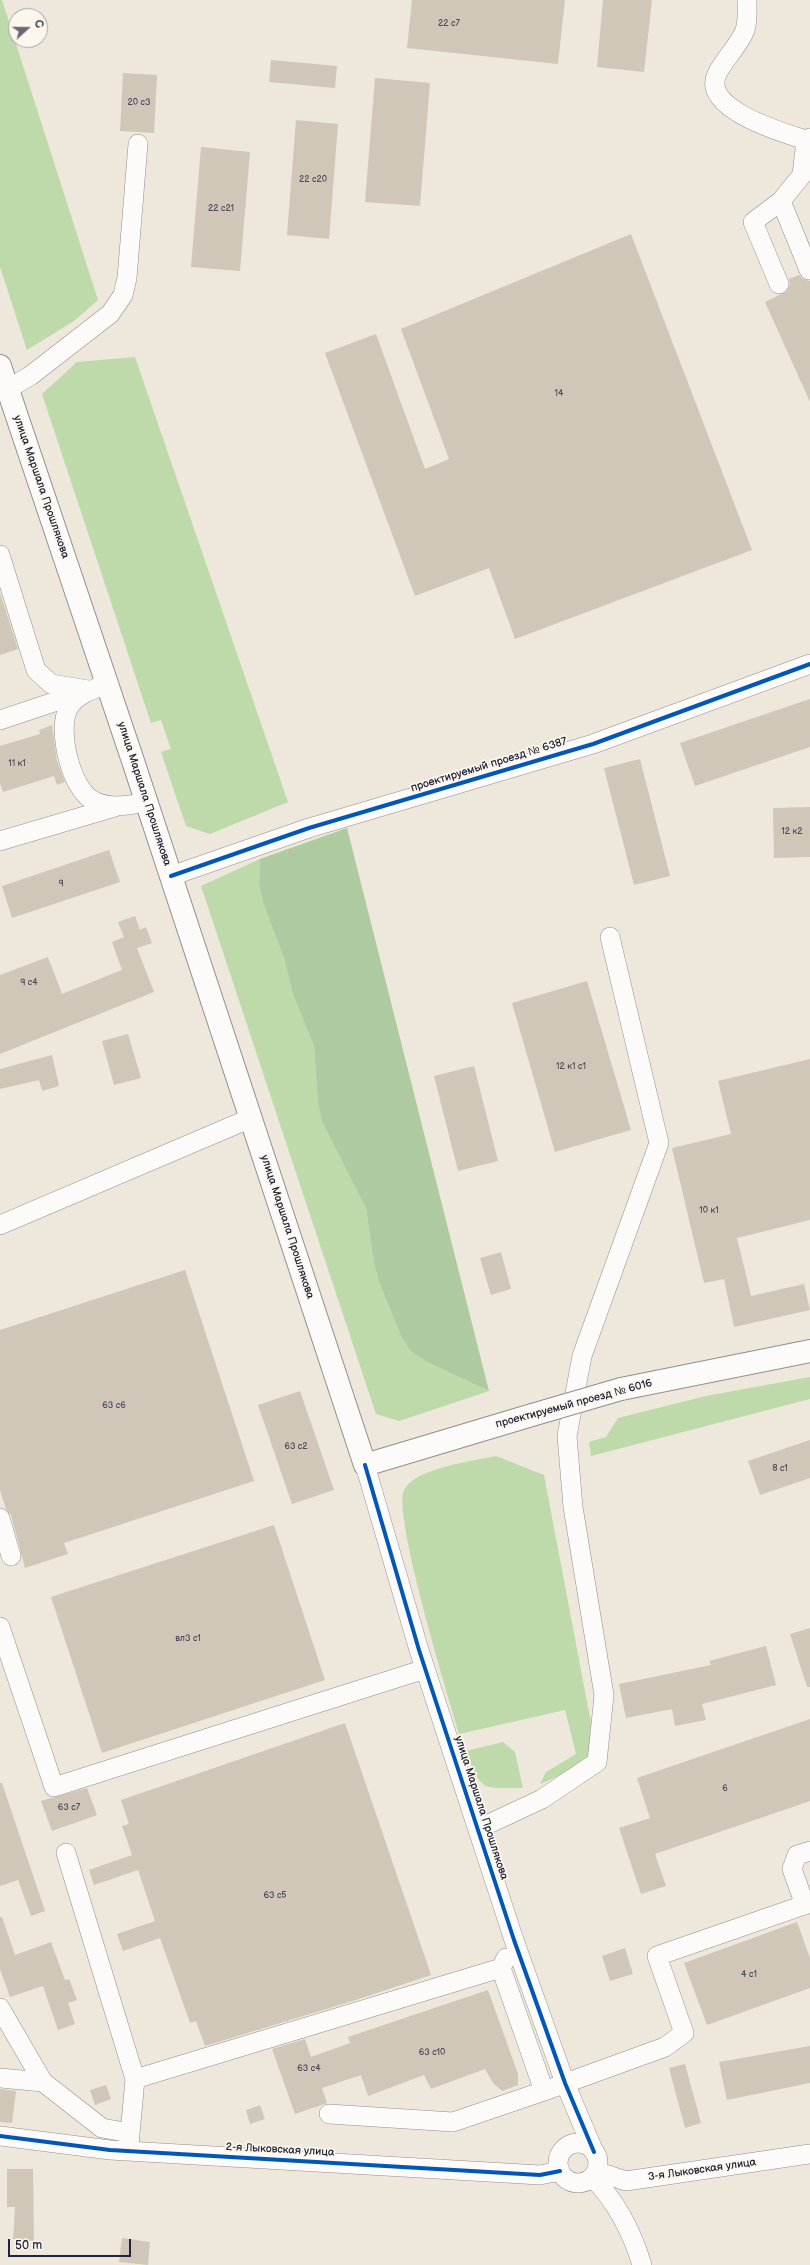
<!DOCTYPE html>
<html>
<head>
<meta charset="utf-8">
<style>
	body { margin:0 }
	#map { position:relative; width:810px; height:2265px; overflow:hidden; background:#eee7db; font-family:"Balsamiq Sans",sans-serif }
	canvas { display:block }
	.north { position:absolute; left:8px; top:8px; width:40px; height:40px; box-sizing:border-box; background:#fbf7ec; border:1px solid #a4a2a5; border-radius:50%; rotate:69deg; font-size:11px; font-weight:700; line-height:16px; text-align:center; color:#22223b }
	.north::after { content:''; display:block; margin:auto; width:14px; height:18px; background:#696773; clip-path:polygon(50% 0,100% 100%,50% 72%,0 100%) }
	.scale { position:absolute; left:8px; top:2239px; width:123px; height:18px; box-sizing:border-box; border:2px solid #22223b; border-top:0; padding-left:5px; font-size:12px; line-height:14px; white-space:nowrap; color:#22223b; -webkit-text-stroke:3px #fbf7ec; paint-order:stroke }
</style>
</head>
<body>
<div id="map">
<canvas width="810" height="2265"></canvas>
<div class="north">С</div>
<div class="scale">50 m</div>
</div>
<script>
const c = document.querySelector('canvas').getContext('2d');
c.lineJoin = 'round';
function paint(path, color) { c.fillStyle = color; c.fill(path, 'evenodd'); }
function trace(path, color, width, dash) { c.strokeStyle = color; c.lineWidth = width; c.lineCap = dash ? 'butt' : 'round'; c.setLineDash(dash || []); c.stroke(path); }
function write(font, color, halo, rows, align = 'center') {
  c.font = font + ' "Balsamiq Sans",sans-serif'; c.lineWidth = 3.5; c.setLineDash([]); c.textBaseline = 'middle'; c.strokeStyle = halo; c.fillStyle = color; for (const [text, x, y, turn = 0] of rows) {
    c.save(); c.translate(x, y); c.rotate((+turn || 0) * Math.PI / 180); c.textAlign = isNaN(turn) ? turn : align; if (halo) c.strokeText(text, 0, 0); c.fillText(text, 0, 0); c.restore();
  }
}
paint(new Path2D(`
	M0 0H2L98 300 74 321 27 350 0 267Z
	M135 357 288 802 210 834 186 826 161 752 171 749 161 720 151 723 42 394 77 362Z
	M260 859 259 885 284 958 293 995 314 1046 318 1103 366 1208 374 1264 379 1282 401 1336 410 1351 427 1362 489 1391 399 1421 376 1414 201 886Z
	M810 1377V1399L591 1456 589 1442 606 1437 618 1418 706 1396Z
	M496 1456 544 1475 591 1723 590 1756 577 1768 540 1784 546 1772 576 1754 565 1710 459 1734C449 1699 392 1514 404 1490 415 1468 473 1461 496 1456Z
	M503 1742 515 1752 523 1788C480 1788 482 1792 466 1751Z`), '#bedaaa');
paint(new Path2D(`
	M347 828 489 1391 427 1362 410 1351 401 1336 379 1282 374 1264 366 1208 322 1121 318 1103 314 1046 293 995 284 958 264 904 259 885 260 859Z`), '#adcaa0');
paint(new Path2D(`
	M412 0H565L558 64 407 48Z
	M603 0H652L644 72 597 67Z
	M271 60 337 66 335 88 269 82Z
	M123 73 157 75 154 133 120 131Z
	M375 78 430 83 420 206 365 202Z
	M296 120 338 124 329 239 287 235Z
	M201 147 250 152 240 271 191 267Z
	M631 234 752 550 515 639 489 568 415 596 325 353 376 334 425 469 449 459 401 329Z
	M799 275 803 279 810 281V402L765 302 787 291 790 285 789 279Z
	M0 593 18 649 0 655Z
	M810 699V747L695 786 680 743Z
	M52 725 57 761 65 782 57 785 54 776 3 792 0 783V746L40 734 39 730Z
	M640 759 670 876 634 885 604 768Z
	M810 807V857L774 858 773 808Z
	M109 850 120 882 12 918 2 886Z
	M135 916 140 930 146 927 152 943 137 948 154 992 0 1054V975L48 957 62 994 122 970 112 942 124 937 118 922Z
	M587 981 631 1130 555 1152 512 1003Z
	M128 1034 141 1078 114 1085 102 1041Z
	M52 1055 59 1086 42 1091 39 1080 0 1089V1069Z
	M810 1059V1220L737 1238 751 1296 804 1284 810 1310 734 1327 724 1279 704 1283 672 1148 731 1134 718 1081Z
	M474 1066 498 1161 458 1171 434 1076Z
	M501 1252 511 1289 491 1295 480 1258Z
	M185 1270 254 1481 64 1543 68 1554 25 1568 11 1515 6 1509 0 1490V1330Z
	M300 1391 334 1490 292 1504 258 1405Z
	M810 1440V1478L760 1495 748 1461Z
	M274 1525 325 1680 102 1753 51 1597Z
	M810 1628V1687H807L790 1634Z
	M766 1646 776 1685 702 1704 706 1720 675 1726 672 1709 626 1718 619 1684 711 1665 709 1661Z
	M810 1719V1801L655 1854 666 1886 641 1894 619 1828 650 1818 637 1778Z
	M345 1723 431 1975 356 2000 205 2046 196 2021 190 2023 160 1938 123 1951 117 1934 155 1921 138 1870 94 1885 89 1870 132 1855 122 1826 129 1824 121 1800Z
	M0 1783H2L45 1911 31 1916 18 1880 0 1886Z
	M87 1788 97 1815 52 1831 41 1801Z
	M0 1917H2L15 1955 51 1942 65 1980 69 1979 77 2000 68 2003 75 2024 58 2030 43 1986 10 1997 0 1969Z
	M797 1922 810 1958V1988L707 2025 684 1963Z
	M625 1948 633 1974 610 1981 602 1956Z
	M488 1990 518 2074V2085L502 2091 493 2083 485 2069 431 2089 424 2075 368 2096 361 2075 322 2088 327 2103 295 2114 272 2049 305 2039 311 2057 350 2043 348 2037Z
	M810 2046V2083L727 2100 719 2062Z
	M685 2064 701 2123 685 2128 669 2068Z
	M106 2085 111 2099 95 2105 90 2090Z
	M0 2089 16 2091 12 2123 0 2122Z
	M260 2105 265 2119 250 2124 246 2110Z
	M7 2169H33L34 2241 13 2239 15 2207H7Z
	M122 2238 150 2242 148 2265 119 2262Z`), '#d0c7b9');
const minor = new Path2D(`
	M747 0C747 9 748 22 745 30 739 46 724 59 717 74 700 109 784 133 806 140
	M809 270 781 201 802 175 806 140 810 138
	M779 284 753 222 781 201
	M8 389 30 376 110 314 123 295 127 278 138 144
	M0 555 36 670 51 684 88 690
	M107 684C94 689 77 694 69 707 56 728 71 793 96 802 113 809 129 805 147 802
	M0 720 81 693
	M0 841 115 807
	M171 876 309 828 593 744 810 664
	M0 1225 251 1118
	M365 1465 419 1650 514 1940 565 2083 594 2152
	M0 1518 11 1556
	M0 1627 54 1787 425 1669
	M478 1829 542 1799 597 1762 604 1695 573 1507 567 1436 582 1356 659 1143 610 937
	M66 1853 135 2079 501 1968
	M805 1905 792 1869 797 1855 810 1851
	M506 1958 501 1968 544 2091 665 2047 684 2033 657 1956 810 1903
	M0 2008 43 2082 102 2128 130 2133
	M0 2078 43 2082
	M329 2114 453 2122 544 2091
	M0 2136 110 2150 540 2175 560 2171
	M558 2163a20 20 0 1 1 40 0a20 20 0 1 1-40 0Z
	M129 2145 135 2079
	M596 2171 626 2181 810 2154
	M592 2177C617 2202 632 2232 642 2265`);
const major = new Path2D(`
	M0 366 133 761 365 1465 532 1415
	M621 1389 810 1351`);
trace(minor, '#928e8c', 20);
trace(major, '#928e8c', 24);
trace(minor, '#fcfbfa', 19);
trace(major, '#fcfbfa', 22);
const majorBridge = new Path2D(`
	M532 1415 621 1389`);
trace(majorBridge, '#928e8c', 24, []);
trace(majorBridge, '#fcfbfa', 22);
trace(new Path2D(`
	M171 876 309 828 593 744 810 664
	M365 1465 419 1650 514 1940 565 2083 594 2152
	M0 2136 110 2150 540 2175 560 2171`), '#0057b8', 4);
write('9px', '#4e4b5a', null, [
	["22 с7",449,24],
	["20 с3",139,103],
	["22 с20",313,180],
	["22 с21",221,209],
	["14",559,394],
	["11 к1",17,764],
	["12 к2",792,832],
	["9",61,884],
	["9 с4",29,983],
	["12 к1 с1",571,1067],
	["10 к1",709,1211],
	["63 с6",114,1406],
	["63 с2",296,1447],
	["8 с1",780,1469],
	["вл3 с1",188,1639],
	["6",725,1789],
	["63 с7",69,1808],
	["63 с5",275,1896],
	["4 с1",749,1975],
	["63 с10",432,2053],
	["63 с4",309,2069]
]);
write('11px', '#22223b', '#fbf7ec', [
	["улица Маршала Прошлякова",41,487,71],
	["проектируемый проезд № 6387",489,765,-17],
	["улица Маршала Прошлякова",144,794,72],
	["улица Маршала Прошлякова",287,1227,72],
	["проектируемый проезд № 6016",574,1404,-15],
	["улица Маршала Прошлякова",481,1808,72],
	["2-я Лыковская улица",280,2150,3],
	["3-я Лыковская улица",702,2170,-8]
]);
</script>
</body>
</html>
